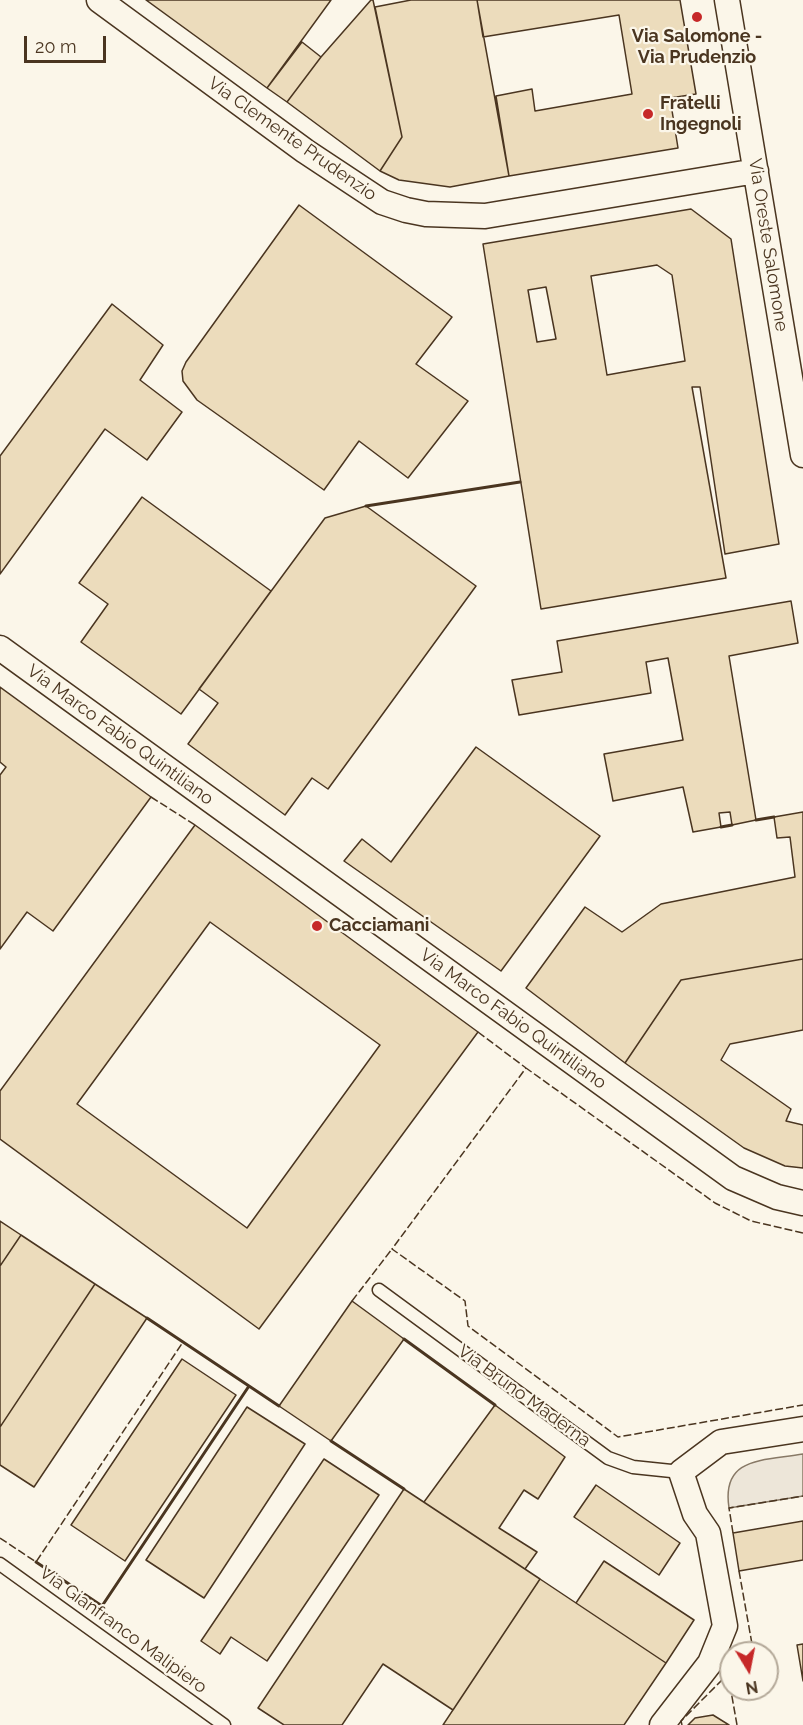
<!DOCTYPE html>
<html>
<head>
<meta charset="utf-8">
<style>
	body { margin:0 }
	#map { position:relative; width:803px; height:1725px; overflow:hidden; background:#fbf6e9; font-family:Raleway,sans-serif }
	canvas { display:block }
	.north { position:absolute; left:719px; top:1641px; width:60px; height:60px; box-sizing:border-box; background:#fbf6e9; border:2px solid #b4a999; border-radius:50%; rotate:170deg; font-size:16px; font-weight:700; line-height:24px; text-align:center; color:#4a3520 }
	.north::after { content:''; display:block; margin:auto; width:21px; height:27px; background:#c62828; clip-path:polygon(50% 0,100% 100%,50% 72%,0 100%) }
	.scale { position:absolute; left:24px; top:36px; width:82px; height:27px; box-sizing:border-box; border:3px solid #4a3520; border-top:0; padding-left:8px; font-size:18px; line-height:21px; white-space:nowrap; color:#4a3520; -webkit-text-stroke:4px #fbf6e9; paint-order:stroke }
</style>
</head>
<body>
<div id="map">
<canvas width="803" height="1725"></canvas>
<div class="north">N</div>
<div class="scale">20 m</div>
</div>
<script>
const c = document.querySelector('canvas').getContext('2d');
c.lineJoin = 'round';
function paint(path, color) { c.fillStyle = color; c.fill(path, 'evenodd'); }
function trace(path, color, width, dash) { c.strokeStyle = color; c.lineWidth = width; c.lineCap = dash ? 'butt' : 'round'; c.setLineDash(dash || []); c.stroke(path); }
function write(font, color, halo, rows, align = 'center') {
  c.font = font + ' Raleway,sans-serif'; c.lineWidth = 4.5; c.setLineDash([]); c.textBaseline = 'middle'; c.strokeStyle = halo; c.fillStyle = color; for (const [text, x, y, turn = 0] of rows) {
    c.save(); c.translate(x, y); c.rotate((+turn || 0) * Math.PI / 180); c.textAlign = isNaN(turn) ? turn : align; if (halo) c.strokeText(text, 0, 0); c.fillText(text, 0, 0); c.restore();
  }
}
const green = new Path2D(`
	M803 1454V1496L729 1508C721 1456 764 1461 803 1454Z`);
paint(green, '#ede6d9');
trace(green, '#887966', 1.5);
const building = new Path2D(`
	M146 0H331L267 88Z
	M371 0H373L402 137 380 171 287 102 321 57Z
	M411 0H477L509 176 450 187 399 180 380 171 402 137 375 7Z
	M477 0H680L696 94 670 98 678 148 509 176 496 96 532 89 535 111 632 94 619 15 483 37Z
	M302 42 321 57 287 102 267 88Z
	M299 205 452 317 416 364 468 401 408 478 359 441 324 490 197 400 183 381 182 371 186 362Z
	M691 209 731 239 779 544 725 554 700 387H692L726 578 541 609 483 244ZM657 265 672 275 685 361 607 375 591 276ZM546 287 556 339 537 342 528 290Z
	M112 304 163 345 140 380 182 412 147 460 105 429 0 574V456Z
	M142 497 271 591 181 714 81 642 108 604 79 583Z
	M366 506 476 586 328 789 312 778 285 815 188 744 218 703 199 689 325 518Z
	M791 601 798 643 729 656 756 820 732 825 730 812 719 813 721 827 693 832 683 787 613 801 604 754 683 740 668 658 646 662 651 693 519 715 512 680 562 672 557 641Z
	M0 687 151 797 53 931 27 912 0 949V775L6 767 0 762Z
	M476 747 600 836 501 971 344 861 362 839 391 862Z
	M803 812V959L681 980 625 1063 526 988 585 907 622 932 661 904 795 877 790 837 777 838 774 817Z
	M195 825 478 1032 259 1329 0 1139V1091ZM210 922 380 1045 247 1228 77 1104Z
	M803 959V1030L730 1044 721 1060 791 1109 786 1121 803 1125V1168L785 1166 744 1148 625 1063 681 980Z
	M0 1221 21 1235 0 1266Z
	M21 1235 95 1284 0 1427V1266Z
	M95 1284 147 1318 34 1487 0 1465V1427Z
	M352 1301 404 1339 331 1441 279 1406Z
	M182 1359 236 1395 125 1561 71 1525Z
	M495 1405 565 1457 538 1499 524 1490 499 1528 537 1552 525 1569 424 1502Z
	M247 1407 305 1444 204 1598 146 1560Z
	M324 1459 379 1495 267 1661 231 1637 220 1654 201 1641Z
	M596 1485 680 1543 659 1575 574 1517Z
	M404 1489 540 1579 453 1710 383 1664 342 1725H284L258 1708Z
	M803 1521V1560L739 1571 733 1533Z
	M604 1561 694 1620 666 1663 576 1603Z
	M540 1579 666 1663 624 1725H443Z
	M803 1644V1681L797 1645Z
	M713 1715 729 1725H688L695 1718Z`);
paint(building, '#ecdcbc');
trace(building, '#4a3520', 1.5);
const lane = new Path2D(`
	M379 1290 608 1458 633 1467 681 1472
	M0 1564 224 1725`);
const street = new Path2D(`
	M99 0 305 151 382 202 406 210 426 214 485 216 756 171
	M727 0 803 455
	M0 648 733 1178 777 1197 803 1203
	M662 1725 710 1663 725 1626 708 1533 695 1514 681 1472 721 1442 803 1429`);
trace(lane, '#4a3520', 15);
trace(street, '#4a3520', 27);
trace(lane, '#fbf6e9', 12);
trace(street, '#fbf6e9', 24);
trace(new Path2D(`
	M151 797 195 825
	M478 1032 526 1068
	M803 1233 751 1221 715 1203 526 1068 392 1249 465 1301 468 1326 618 1437 803 1405
	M352 1301 392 1249
	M733 1533 729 1508 803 1496
	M0 1538 36 1562 183 1342
	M739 1571 752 1644 745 1653
	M728 1674 737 1725
	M682 1725 681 1721 731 1671`), '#4a3520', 1.5, [8, 3]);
trace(new Path2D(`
	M366 506 520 482
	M756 820 774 817
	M721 827 732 825
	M147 1318 279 1406
	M404 1339 495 1405
	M331 1441 404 1489
	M36 1562 102 1606 249 1386`), '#4a3520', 3);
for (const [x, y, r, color] of [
	[697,17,6,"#c62828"],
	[648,114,6,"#c62828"],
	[317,926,6,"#c62828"]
]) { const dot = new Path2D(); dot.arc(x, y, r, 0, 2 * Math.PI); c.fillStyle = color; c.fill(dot); trace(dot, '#fbf6e9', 2); }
write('bold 18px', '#4a3520', '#fbf6e9', [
	["Via Salomone -",697,37,"center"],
	["Via Prudenzio",697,58,"center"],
	["Fratelli",660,104],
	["Ingegnoli",660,125],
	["Cacciamani",329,926]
], 'left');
write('18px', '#4a3520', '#fbf6e9', [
	["Via Clemente Prudenzio",292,139,35],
	["Via Oreste Salomone",768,245,81],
	["Via Marco Fabio Quintiliano",120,735,36],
	["Via Marco Fabio Quintiliano",513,1019,36],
	["Via Bruno Maderna",524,1396,36],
	["Via Gianfranco Malipiero",123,1630,36]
]);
</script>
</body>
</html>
